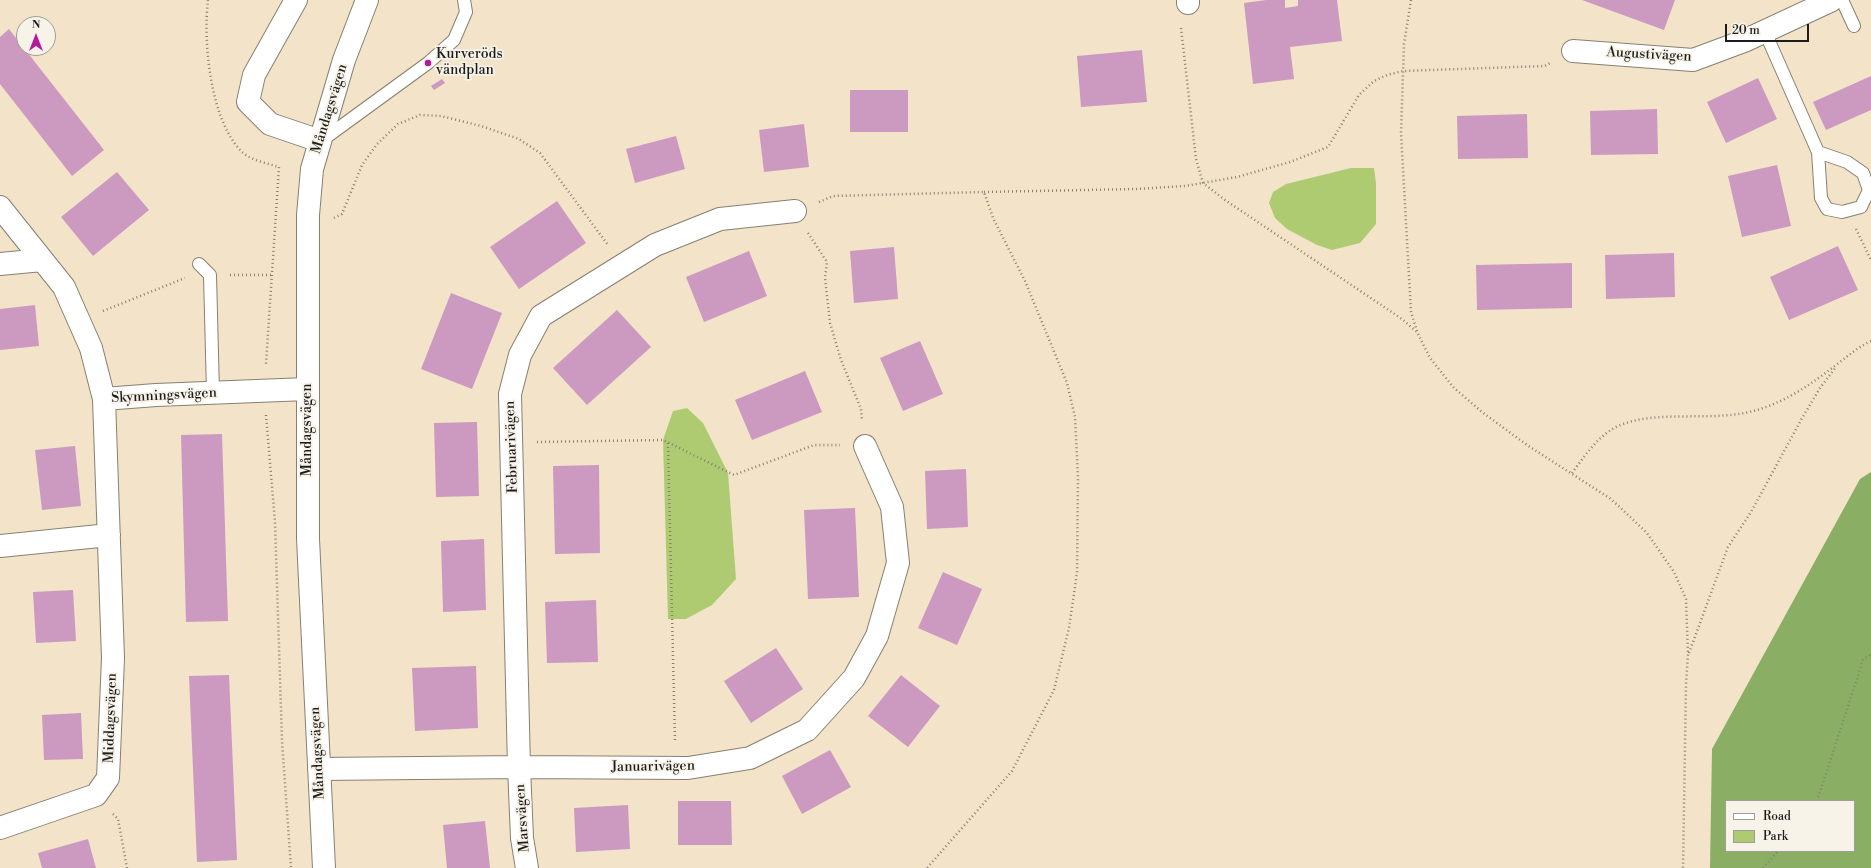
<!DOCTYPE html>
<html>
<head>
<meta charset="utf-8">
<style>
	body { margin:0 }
	#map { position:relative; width:1871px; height:868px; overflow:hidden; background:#f2e3c9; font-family:"Libre Bodoni",serif }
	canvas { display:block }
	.legend { position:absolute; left:1725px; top:800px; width:130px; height:52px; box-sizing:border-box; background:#f7f3e8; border:1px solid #9f9d96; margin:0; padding:5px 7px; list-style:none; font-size:12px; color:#1c1c1c }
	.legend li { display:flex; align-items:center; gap:8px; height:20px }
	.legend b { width:20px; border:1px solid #9f9d96 }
	.north { position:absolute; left:16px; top:16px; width:40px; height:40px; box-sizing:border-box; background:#f7f3e8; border:1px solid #9f9d96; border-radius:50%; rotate:0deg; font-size:11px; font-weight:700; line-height:16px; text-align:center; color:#1c1c1c }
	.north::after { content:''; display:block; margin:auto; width:14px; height:18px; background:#b5179e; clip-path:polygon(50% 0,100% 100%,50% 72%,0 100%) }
	.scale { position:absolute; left:1725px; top:24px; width:84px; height:18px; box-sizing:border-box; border:2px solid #1c1c1c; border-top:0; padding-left:5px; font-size:12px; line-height:14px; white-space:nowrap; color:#1c1c1c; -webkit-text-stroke:3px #f7f3e8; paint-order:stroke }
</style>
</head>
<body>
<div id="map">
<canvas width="1871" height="868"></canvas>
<ul class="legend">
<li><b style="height:5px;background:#fff"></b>Road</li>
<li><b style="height:11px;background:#aecb72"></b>Park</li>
</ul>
<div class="north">N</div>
<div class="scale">20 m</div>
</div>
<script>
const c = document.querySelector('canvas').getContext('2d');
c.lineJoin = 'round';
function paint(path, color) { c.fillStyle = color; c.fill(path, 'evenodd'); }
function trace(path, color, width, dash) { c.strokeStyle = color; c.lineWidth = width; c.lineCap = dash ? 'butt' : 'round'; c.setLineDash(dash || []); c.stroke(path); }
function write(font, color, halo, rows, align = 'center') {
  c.font = font + ' "Libre Bodoni",serif'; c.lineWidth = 3.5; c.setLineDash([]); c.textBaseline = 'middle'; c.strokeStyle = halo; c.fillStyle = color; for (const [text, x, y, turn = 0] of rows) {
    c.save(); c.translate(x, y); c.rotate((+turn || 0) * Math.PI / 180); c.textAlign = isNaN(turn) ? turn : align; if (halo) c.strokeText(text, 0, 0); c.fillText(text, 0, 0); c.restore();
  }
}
paint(new Path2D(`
	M1351 168H1374L1376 183V224L1360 243 1332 250 1317 245 1287 229 1275 218 1269 203 1273 192 1286 184Z
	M687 408 703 423 728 473 736 579 712 605 686 619H668L663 440 673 411Z`), '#aecb72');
paint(new Path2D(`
	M1871 472V868H1710L1712 749 1860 479ZM1726 801H1854V851H1726Z`), '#8aaf64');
paint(new Path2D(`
	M1266 0H1285V8L1298 6V0H1337L1342 41 1290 47 1294 79 1253 84 1244 3Z
	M1582 0H1675L1664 30Z
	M9 29 104 150 72 176 0 84V37Z
	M1142 50 1147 102 1081 107 1077 56Z
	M1871 76V110L1826 130 1813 102Z
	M1758 78 1777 119 1726 143 1707 102Z
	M442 79 445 83 434 90 431 86Z
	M850 90H908V132H850Z
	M1657 109 1658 154 1591 155 1590 111Z
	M1527 114 1528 158 1458 159 1457 116Z
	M804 124 809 167 764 172 759 130Z
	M676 136 685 169 635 183 626 149Z
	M1777 165 1791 226 1742 237 1728 176Z
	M117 172 149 210 93 256 61 217Z
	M557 201 586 243 519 289 490 247Z
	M1838 246 1858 290 1789 320 1770 277Z
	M894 247 898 299 854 303 850 251Z
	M749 251 767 296 704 322 686 277Z
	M1674 253 1675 297 1606 299 1605 255Z
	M1572 263V308L1477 310 1476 265Z
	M451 293 502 313 472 389 421 369Z
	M35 305 39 346 0 350V309Z
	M617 310 651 347 587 405 553 368Z
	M920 341 943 394 903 411 880 358Z
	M805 371 822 412 752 440 735 400Z
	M477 422 479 496 436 497 434 423Z
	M222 434 228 621 186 622 181 435Z
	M75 446 81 506 42 510 35 450Z
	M599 465 600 553 555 554 553 466Z
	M966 469 968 527 927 529 925 471Z
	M855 508 859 597 808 599 804 510Z
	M484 539 486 610 443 612 441 541Z
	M943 572 982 589 957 645 918 628Z
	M73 590 76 641 36 643 33 592Z
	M596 600 598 662 547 663 545 602Z
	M776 648 803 689 751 723 724 681Z
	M476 666 478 728 415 731 412 668Z
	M229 675 237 860 197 862 189 676Z
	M901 675 940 706 908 747 868 716Z
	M81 713 83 759 44 760 42 715Z
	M830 750 851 787 802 814 782 776Z
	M678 801H731L732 845H678Z
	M628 805 630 849 576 852 574 808Z
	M485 821 490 868H447L443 825Z
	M88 839 96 868H42L38 853Z`), '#cc9ac0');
const lane = new Path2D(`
	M1842 0 1854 26
	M1765 32 1818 152 1821 198 1827 209 1842 212 1861 207 1869 190 1863 173 1847 162 1818 152
	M321 141 428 63 454 40 466 12 464 0
	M199 264 210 275 213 393`);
const street = new Path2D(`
	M296 0 254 75 248 102 270 124 320 141
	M1188 0V3
	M1573 51 1693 60 1744 41 1832 0
	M0 207 64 287 91 348 104 399 156 395 307 389
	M0 264 42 260
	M0 546 109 535
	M319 769 519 767 688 768 750 758 807 730 854 678 877 636 898 563 892 507 865 446
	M0 828 96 795 108 778 113 658 104 399
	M324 868 308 539V215L312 169 344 60 367 0
	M527 868 522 838 519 767 510 394 520 355 541 316 655 245 720 219 795 211`);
trace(lane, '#878072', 14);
trace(street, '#878072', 24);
trace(new Path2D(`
	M208 0C203 42 210 117 240 150 249 160 266 163 279 167L266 364
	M1411 0 1404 44 1401 133 1411 312 1418 334 1430 358 1454 388 1482 412 1527 445 1611 499 1647 533 1674 572 1686 599 1688 654 1686 684 1683 868
	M1181 28 1196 159 1203 183 1225 200 1402 319 1418 333
	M984 192 1135 189 1185 186 1237 177 1290 162 1328 147 1359 95 1374 81 1387 75 1403 71 1545 66 1552 62
	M819 202 833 196 984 192 993 218 1025 281 1067 383 1075 417 1078 477 1077 573 1069 628 1054 690 1012 771 927 868
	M334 218 342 214 362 165 377 144 398 124 420 115 441 116 481 126 519 139 540 153 608 245
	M1856 229 1871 260
	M808 233 827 262 825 278 830 323 841 360 861 409 862 420
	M230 275H272
	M103 311 185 278
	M266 415 275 522 282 741 291 868
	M537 442 663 440 734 475 814 445H840
	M668 443 675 742
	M1572 473C1584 457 1597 437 1616 427 1658 407 1717 425 1763 408 1790 399 1814 382 1836 365 1848 356 1858 347 1871 341
	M1689 653 1728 547 1751 512 1801 420 1820 388 1836 367
	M1817 801 1863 660 1871 654
	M113 814 118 819 127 868
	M1763 868 1778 851`), '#878072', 2.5, [1, 3]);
trace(lane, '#fff', 12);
trace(street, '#fff', 22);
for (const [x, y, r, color] of [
	[428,63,4,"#b5179e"]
]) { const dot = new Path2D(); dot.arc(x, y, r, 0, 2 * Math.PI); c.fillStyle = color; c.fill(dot); trace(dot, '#f7f3e8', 1.5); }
write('14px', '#1c1c1c', '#f7f3e8', [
	["Kurveröds",436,55],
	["vändplan",436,71]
], 'left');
write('14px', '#1c1c1c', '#f7f3e8', [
	["Augustivägen",1649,55,3],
	["Måndagsvägen",330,109,-73],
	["Skymningsvägen",164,396,-3],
	["Måndagsvägen",308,430,-90],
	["Februarivägen",512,447,-92],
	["Middagsvägen",111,718,-88],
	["Måndagsvägen",318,753,-93],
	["Januarivägen",653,767,-1],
	["Marsvägen",523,818,-94]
]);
</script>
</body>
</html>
